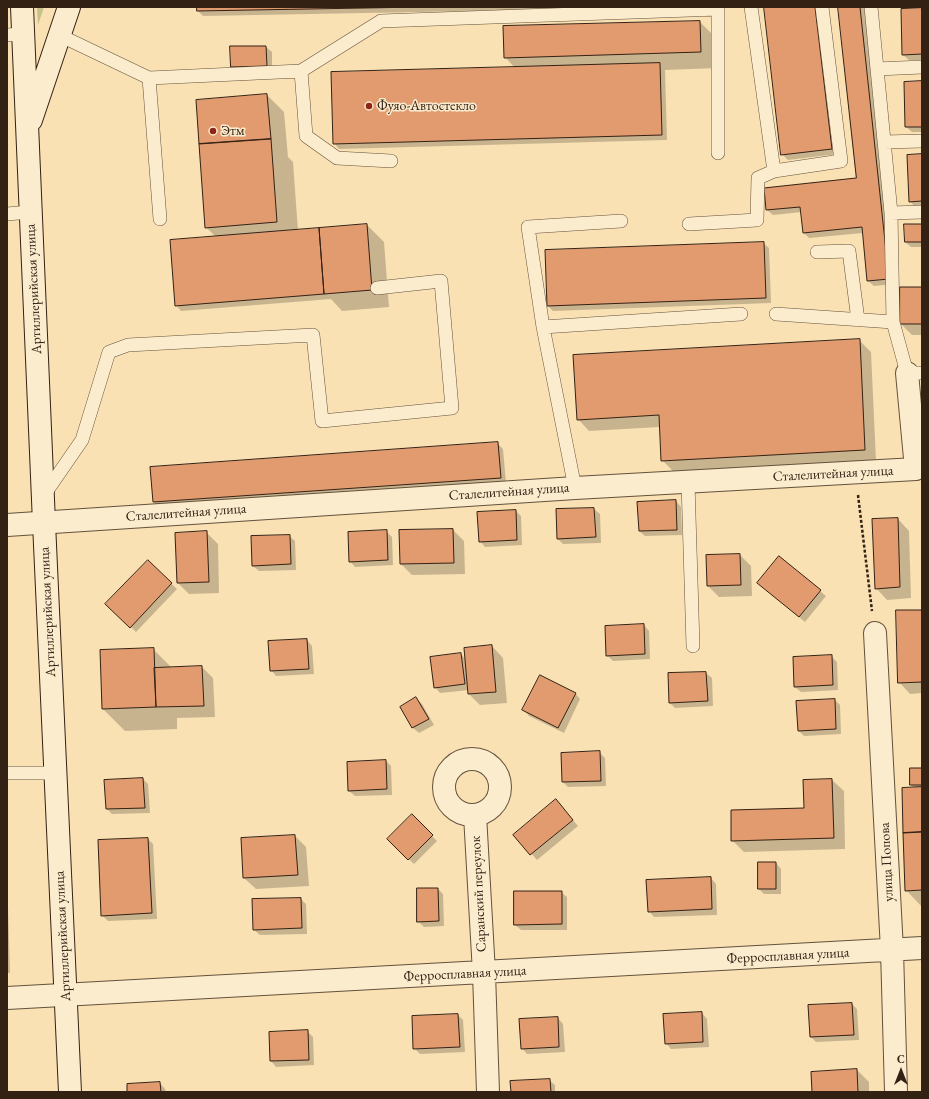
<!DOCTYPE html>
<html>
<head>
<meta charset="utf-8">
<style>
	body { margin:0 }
	#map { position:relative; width:929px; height:1099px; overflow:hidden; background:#f9e1b3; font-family:"EB Garamond",serif }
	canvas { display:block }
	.frame { position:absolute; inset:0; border:8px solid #332114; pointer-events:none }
	.north { position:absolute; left:881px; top:1051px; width:40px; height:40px; -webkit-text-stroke:3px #fbecce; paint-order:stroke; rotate:0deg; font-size:11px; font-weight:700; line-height:16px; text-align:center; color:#332114 }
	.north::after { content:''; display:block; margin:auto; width:14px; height:18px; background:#332114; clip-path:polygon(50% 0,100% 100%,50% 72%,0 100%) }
</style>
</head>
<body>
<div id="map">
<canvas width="929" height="1099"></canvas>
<div class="frame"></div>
<div class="north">С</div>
</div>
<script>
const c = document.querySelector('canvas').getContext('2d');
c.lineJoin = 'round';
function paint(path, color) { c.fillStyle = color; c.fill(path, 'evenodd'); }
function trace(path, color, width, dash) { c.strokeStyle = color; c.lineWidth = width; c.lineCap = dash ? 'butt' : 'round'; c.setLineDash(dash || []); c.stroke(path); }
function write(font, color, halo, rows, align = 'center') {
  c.font = font + ' "EB Garamond",serif'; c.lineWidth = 3; c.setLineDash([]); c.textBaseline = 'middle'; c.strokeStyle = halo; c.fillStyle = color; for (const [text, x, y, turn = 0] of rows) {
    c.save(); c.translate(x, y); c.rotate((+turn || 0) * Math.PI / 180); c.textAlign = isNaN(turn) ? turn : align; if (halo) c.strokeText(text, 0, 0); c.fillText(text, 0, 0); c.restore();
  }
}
paint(new Path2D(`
	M37 7H44L38 25Z`), '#c5c187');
paint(new Path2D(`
	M198 7H690L203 16 198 11Z
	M765 7H819L837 154 788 160 782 154Z
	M839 7H865L894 284 874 286 868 281 863 233 809 238 804 233 802 212 773 215 767 210 857 179Z
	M922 9V60H909L903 55Z
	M700 22 717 39 718 68 665 70 667 140 339 149 334 143 515 68 505 57Z
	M266 47 272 52V71L237 72 232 66Z
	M922 82V132H912L906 127Z
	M267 95 284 112 288 157 293 162 298 231 367 225 384 242 389 307 342 311 331 299 181 311 176 305 216 237 206 227Z
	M922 155V207H915L910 201Z
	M922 225V247H911L905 242Z
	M763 243 769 248 771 303 553 311 548 306Z
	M922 288V335H912L901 324Z
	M859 340 871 352 876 461 674 472 662 460 660 427 589 431 578 419Z
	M498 444 503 449 506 483 159 507 154 502 151 468Z
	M676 501 681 507 682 535 645 536 639 531 638 503Z
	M594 509 600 514 601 543 563 544 558 539 557 510Z
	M516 511 521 516 522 545 485 547 480 541Z
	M898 519 909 531 911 598 887 600 876 588Z
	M453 530 464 541 465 574 412 575 401 564Z
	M386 531 392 537 393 565 355 567 350 561Z
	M206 532 218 544 219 593 189 594 178 583Z
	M289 536 295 541 296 570 259 571 253 566Z
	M740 555 751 566 752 596 719 597 708 586Z
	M779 557 826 596 805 622 758 583Z
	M148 561 177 589 136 632 107 604Z
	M922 611V693L910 694 899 682Z
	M644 625 649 631 650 659 613 661 607 655Z
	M307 640 312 646 314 674 276 676 271 670Z
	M492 646 503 658 507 703 480 705 469 694V690L440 693 435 687 461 654 466 660Z
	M153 649 172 668 202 667 213 678 215 717 177 718V729L125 731 103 709Z
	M831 656 837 662 838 690 801 692 795 687Z
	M706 673 712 678 713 706 675 708 670 703Z
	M575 693 580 699 564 733 529 716 524 710Z
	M416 698 422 704 434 725 419 733 413 728 402 707Z
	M835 700 840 705 841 734 804 736 798 730Z
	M599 752 605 758 606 786 568 787 563 782Z
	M386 761 391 766 392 795 355 796 349 791Z
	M922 769V907L906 890 915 789 911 785Z
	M143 779 148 784 150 813 112 814 107 809Z
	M832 780 844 791 845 849 744 852 732 840 805 809 804 781Z
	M561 806 578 826 537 860 515 835Z
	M412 816 437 841 414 864 388 839Z
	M295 836 306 847 309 886 256 889 244 878 242 839Z
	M148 839 153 844 157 919 108 921 102 915Z
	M776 863 781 869V894H764L759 889Z
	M7 873 10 973H7Z
	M711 878 716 884 717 915 654 917 649 911Z
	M438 889 443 894 444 926 424 927 418 921Z
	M561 892 567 897V930H521L515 925Z
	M301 899 306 904 307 934 260 935 254 930Z
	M852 1004 857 1009 859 1040 816 1042 811 1037Z
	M702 1013 707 1019 709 1047 671 1049 666 1043Z
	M458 1015 463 1020 465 1052 420 1054 414 1048Z
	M558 1018 563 1024 565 1052 527 1054 522 1048Z
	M307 1031 313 1037 314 1065 276 1067 271 1061 270 1033Z
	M857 1070 869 1082V1092H813L812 1073Z
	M549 1080 555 1085V1092H512Z
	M160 1083 165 1089 166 1092H128Z`), '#0003');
const building = new Path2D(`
	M197 7H420L197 11Z
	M764 7H815L832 149 781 155Z
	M838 7H860L889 279 867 281 862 227 803 233 800 207 766 210 764 188 856 178Z
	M922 8V54L902 55 901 9Z
	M700 21 701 52 504 58 503 26Z
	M230 46H266L267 66 231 67Z
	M660 63 662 135 333 144 331 72Z
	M922 81V127H905L904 82Z
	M267 94 271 139 199 144 196 100Z
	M271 139 277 222 205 228 199 144Z
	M922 154V201L909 202 907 155Z
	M367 224 372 290 324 294 319 228Z
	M904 224H922V242H905Z
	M319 228 324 294 175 306 170 240Z
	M764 242 766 298 547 306 545 250Z
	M900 287H922V324H900Z
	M860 339 865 450 661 461 659 415 577 420 573 355Z
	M498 442 501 478 153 502 150 467Z
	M676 500 677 530 639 531 637 502Z
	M594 508 596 537 557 539 556 509Z
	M516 510 517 540 479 542 477 512Z
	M898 518 900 587 875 589 872 519Z
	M453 529 454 563 400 564 399 530Z
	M387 530 388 560 349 562 348 532Z
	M207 531 209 582 177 583 175 533Z
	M290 535 291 564 252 566 251 536Z
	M740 554 741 585 707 586 706 555Z
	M779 556 821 590 799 617 757 583Z
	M148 560 172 583 130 628 105 604Z
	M896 610H922V682L898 683Z
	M644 624 645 654 606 656 605 626Z
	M307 639 309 669 270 671 268 641Z
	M492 645 496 692 468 694 464 648Z
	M154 648 156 707 102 709 100 650Z
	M461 653 465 684 434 688 430 657Z
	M832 655 833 685 794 687 793 657Z
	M202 666 204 706 156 707 154 668Z
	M706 672 708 701 669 703 668 673Z
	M540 675 576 693 558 728 522 710Z
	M416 697 429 719 412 728 400 707Z
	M835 699 836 729 798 731 796 701Z
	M600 751 601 781 562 782 561 753Z
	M386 760 387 789 348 791 347 762Z
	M910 768H922V785H910Z
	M143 778 145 808 106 809 104 780Z
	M832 779 834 838 731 841V810L804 808 803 780Z
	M922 787V832L903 833 902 788Z
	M556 799 573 820 530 855 513 835Z
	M412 814 433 835 408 860 387 839Z
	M922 832V890L905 891 903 833Z
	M295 835 298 875 243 878 241 838Z
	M148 838 152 913 101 916 98 840Z
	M758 862H776V889H758Z
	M711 877 712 909 648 912 646 880Z
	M417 888H438L439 921 417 922Z
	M514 891H562V924L514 925Z
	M301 898 302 928 253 930 252 899Z
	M852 1003 854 1035 810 1037 808 1005Z
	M702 1012 703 1042 665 1044 663 1014Z
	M458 1014 460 1047 413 1049 412 1016Z
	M558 1017 559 1047 521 1049 519 1019Z
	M308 1030 309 1060 270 1061 269 1032Z
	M857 1069 858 1092H812L811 1072Z
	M550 1079 551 1092H511L510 1081Z
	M160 1082 161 1092H127V1084Z`);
paint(building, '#e29a6f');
trace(building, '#332114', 1);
const lane = new Path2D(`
	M871 7 891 213 893 322 907 373H922
	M7 35 23 34
	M59 35 149 78 301 71 306 136 337 158 391 161
	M877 69 922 67
	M301 71 381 21 718 9V153
	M149 78 160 219
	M884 142 922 141
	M774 171 841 161 822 7
	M891 213 922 212
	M7 214 30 212
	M689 224 757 220 758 178 774 171 751 7
	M817 252 849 251 858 320
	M776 314 893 322
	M543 327 741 314
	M688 483 693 646
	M575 488 543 327 528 227 621 221
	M44 495 82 440 109 352 128 345 313 335 322 421 452 408 441 281 377 288
	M7 773H56`);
const street = new Path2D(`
	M7 525 575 488 916 469 907 373
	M875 633 892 950 896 1092
	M444 787a28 28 0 1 1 56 0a28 28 0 1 1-56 0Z
	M475 815 484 973 488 1092
	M7 998 922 948`);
const secondary = new Path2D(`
	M22 7 44 523 70 1092
	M31 120 69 7`);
trace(lane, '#64513c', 14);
trace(street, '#64513c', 24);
trace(secondary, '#332114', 24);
trace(new Path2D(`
	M858 495 872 611`), '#332114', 2.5, [3, 2]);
trace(lane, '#fbecce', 13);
trace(street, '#fbecce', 22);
trace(secondary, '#fbecce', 22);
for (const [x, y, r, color] of [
	[369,106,4,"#8f2418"],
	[213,131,4,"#8f2418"]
]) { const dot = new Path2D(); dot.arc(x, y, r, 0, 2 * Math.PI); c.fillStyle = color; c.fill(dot); trace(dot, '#fbecce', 1.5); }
write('14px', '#332114', '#fbecce', [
	["Фуяо-Автостекло",377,106],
	["Этм",221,131]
], 'left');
write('14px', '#332114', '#fbecce', [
	["Артиллерийская улица",34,289,-93],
	["Сталелитейная улица",833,474,-3],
	["Сталелитейная улица",509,492,-4],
	["Сталелитейная улица",186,513,-4],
	["Артиллерийская улица",48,612,-93],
	["улица Попова",887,862,-93],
	["Саранский переулок",479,894,-93],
	["Артиллерийская улица",63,936,-93],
	["Ферросплавная улица",788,956,-3],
	["Ферросплавная улица",465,974,-3]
]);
</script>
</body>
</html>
